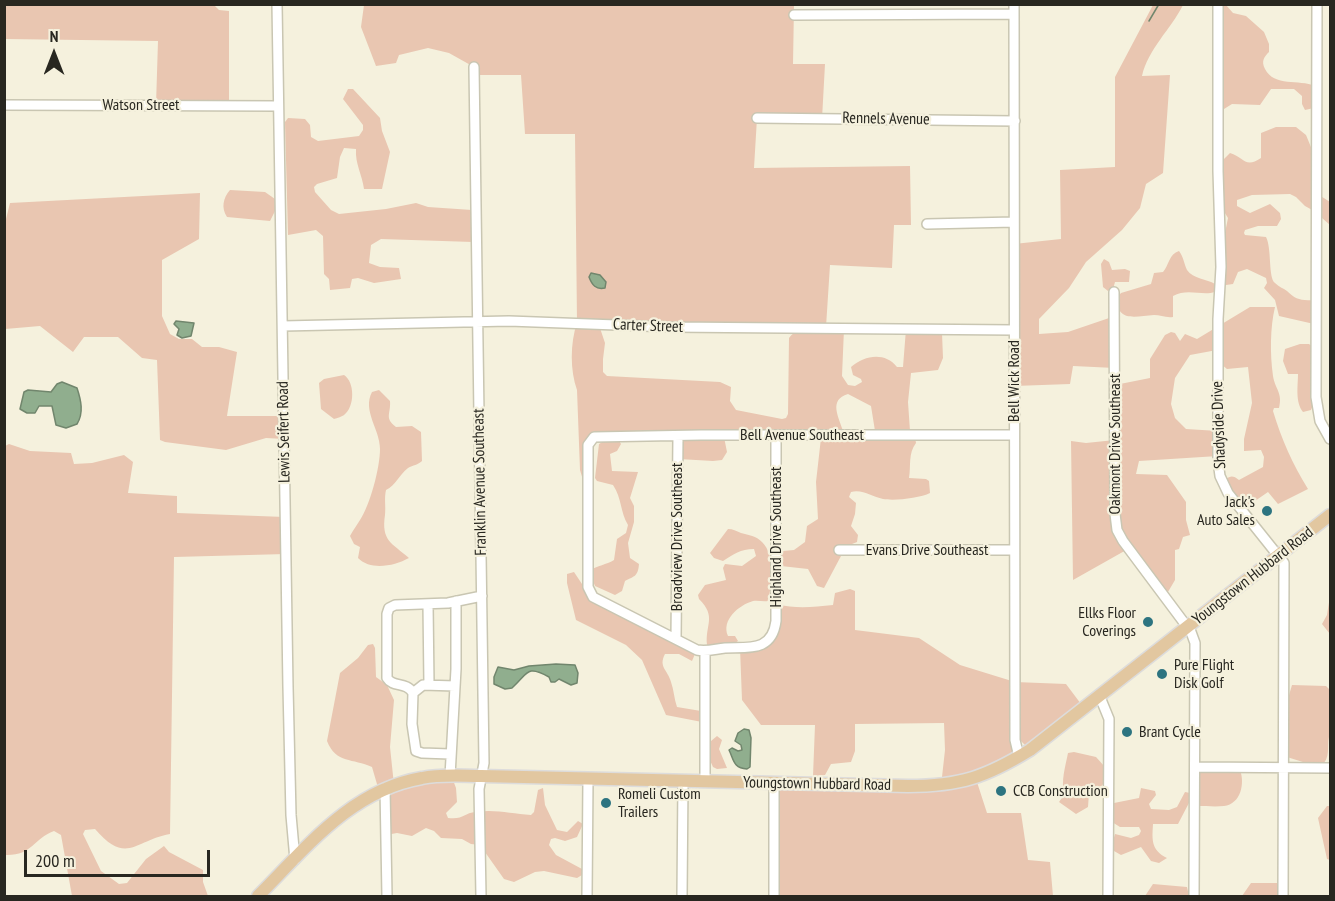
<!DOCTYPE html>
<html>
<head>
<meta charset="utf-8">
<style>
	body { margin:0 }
	#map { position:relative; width:1335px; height:901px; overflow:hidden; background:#f5f1dd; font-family:"PT Sans Narrow",sans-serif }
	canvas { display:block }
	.frame { position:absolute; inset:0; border:6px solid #282720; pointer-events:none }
	.north { position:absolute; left:24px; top:24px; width:60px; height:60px; -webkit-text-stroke:4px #f5f1dd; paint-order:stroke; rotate:0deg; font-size:16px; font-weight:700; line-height:24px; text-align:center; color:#282720 }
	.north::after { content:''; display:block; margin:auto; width:21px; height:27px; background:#282720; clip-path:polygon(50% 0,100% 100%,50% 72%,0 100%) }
	.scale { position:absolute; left:24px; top:850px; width:186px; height:27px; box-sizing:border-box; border:3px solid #282720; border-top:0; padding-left:8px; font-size:18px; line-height:21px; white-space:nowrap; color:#282720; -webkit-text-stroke:4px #f5f1dd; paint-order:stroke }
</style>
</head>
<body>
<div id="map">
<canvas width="1335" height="901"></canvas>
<div class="frame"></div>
<div class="north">N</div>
<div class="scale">200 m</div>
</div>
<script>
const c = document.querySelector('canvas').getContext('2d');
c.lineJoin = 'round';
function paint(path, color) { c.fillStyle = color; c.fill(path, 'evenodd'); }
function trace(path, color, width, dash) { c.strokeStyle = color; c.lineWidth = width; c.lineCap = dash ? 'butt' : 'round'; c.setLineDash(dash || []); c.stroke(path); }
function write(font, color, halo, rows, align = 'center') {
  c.font = font + ' "PT Sans Narrow",sans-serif'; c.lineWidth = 4.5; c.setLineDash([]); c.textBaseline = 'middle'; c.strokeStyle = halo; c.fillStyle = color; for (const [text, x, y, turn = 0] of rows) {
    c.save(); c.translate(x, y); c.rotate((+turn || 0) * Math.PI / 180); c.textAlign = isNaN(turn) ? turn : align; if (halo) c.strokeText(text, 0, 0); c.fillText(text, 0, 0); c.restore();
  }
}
paint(new Path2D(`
	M5 5H214L219 10 229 11V106L156 105 158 41 5 39Z
	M364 5H794L793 64H825L822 119 757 118 754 168 910 166 911 225H894L892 268 830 265 826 327 599 325 605 343 603 359V372L607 376 720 382 731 387 730 401 736 410 782 419 786 418 788 414 789 338C800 323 827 329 844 329L842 376 848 385 855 386 862 382 861 379 853 375 851 367C865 355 885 352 897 367H903L906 329 942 333 943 358 938 370 911 373 908 402 910 431H875L871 406 848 394C828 400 839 417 843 431L592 432C579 445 588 465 583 480L580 470 577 390C570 371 570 343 577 323L575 134H525L521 75H474V67L449 53 428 48 399 55 396 63 376 66 361 27Z
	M1153 5H1183C1171 29 1148 49 1142 76L1170 75 1163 173 1146 184 1140 208 1122 230 1086 262 1069 288 1039 319V334L1068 332 1115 316V368L1073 366 1070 384 1014 386V244L1061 239 1060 170 1115 167V77Z
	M1226 5 1233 13 1246 16 1264 32 1269 44V52C1264 57 1261 61 1265 69 1274 87 1299 79 1315 86L1314 108 1305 110 1302 104V96L1294 89H1271L1260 105 1232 104 1224 109 1220 107C1220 79 1219 52 1222 25 1223 18 1220 13 1222 6Z
	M348 89H353L380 118 382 131 390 152 382 189H364C362 174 355 164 356 149L344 148 340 157 337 178 317 184 314 187 315 192 331 210 339 214 386 209 416 203 428 207 472 210 473 242 381 239 371 245 369 263 380 267 399 268 401 279 374 283 358 278 352 279 350 288 330 290 329 279 324 274 323 236 316 230 288 235 285 122 288 118 305 119 310 125 311 137 318 141 359 136 363 130V125L343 99Z
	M1276 127H1296L1306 135 1313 152V188L1316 193 1330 202V225L1314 211 1305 206 1296 197 1290 194 1252 195 1237 200V206L1250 213 1270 204 1280 213 1281 219 1277 226H1258L1245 230 1244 233 1245 235 1266 237C1272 248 1268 278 1275 283 1279 287 1283 288 1287 291 1295 299 1301 301 1313 300L1314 324 1279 316 1275 300 1264 288 1267 283 1266 278 1247 269 1238 272 1233 284 1226 285 1223 281 1224 238 1228 218 1218 202 1221 162 1230 153C1244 157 1245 169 1261 158V133Z
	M230 190 265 192 275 199V211L270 221 227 217C221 208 223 198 230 190Z
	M200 193 199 239 162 260V316L170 334 179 339H192L202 347H219L237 352 227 416H284V439L266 438 226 450 165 442 160 440 157 360 142 358 118 337H84L73 352 40 326 5 329 4 227 10 203Z
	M1179 251C1184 258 1184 264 1187 270 1193 279 1207 279 1215 284V292C1202 296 1187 288 1173 296V317C1166 318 1160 315 1154 315 1136 316 1117 323 1117 298L1121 293 1151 284 1154 273 1163 272C1169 265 1169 254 1179 251Z
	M1104 259 1109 262 1112 270 1125 269 1130 271 1129 282H1115L1113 289 1108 291 1103 287 1101 264Z
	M1250 307H1275C1270 328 1270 354 1273 376 1275 389 1283 393 1279 408H1274L1273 411C1281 438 1293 465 1308 489L1278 504 1268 492 1242 510 1222 482C1229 476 1232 474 1239 480L1263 467 1264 457 1261 450 1244 451V439L1252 403 1248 367 1227 369 1221 364 1217 350 1190 355 1175 378 1171 404 1175 418 1186 429 1218 431V456L1139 461 1136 474 1167 475 1186 502V520L1190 535 1183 537 1179 549 1175 550V580L1165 597 1128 549 1073 580 1071 441 1086 443 1115 440V385L1150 378V359L1165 335 1171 332 1175 333 1180 341 1185 334 1197 339Z
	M1300 344H1309L1314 348 1313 405 1311 410 1303 412C1295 402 1298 386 1298 374H1288L1283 361 1285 349Z
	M344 375C355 382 355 407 344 415 343 416 335 419 334 419L321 409 319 383 324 379Z
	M379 390 390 401C391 414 384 418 396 427L412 426 421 432 422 461C418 465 413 465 408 468 399 475 396 485 386 490 384 499 386 506 385 515 381 541 392 543 409 558 394 566 371 571 358 558L360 547 354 544 350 536C353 530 357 525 360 520 370 505 380 468 380 449 380 429 362 411 372 392Z
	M724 437 727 452 722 460 713 461 679 459 681 443 687 438Z
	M915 437 916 443C908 453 911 466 909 478L926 479 929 481 930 493C920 498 895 501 883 499 872 497 863 489 851 492L849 497 856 503 855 514 851 526 858 535 857 542 842 548 841 556 824 588 817 586 808 569 781 566 780 556 783 551 794 550 805 542 807 526 818 519 816 482 821 438Z
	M608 439H618L621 444 617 451 610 454 612 471 638 472 630 498 634 506V522L628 543 630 558 639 564C638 576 635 576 625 581L622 591 615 595 595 586 589 571C598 565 606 565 614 560L617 539 626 533 628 525C620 512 622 498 613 485L597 481 595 478 599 444Z
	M9 444 30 451 71 453 74 464 92 463 124 455 133 462 128 493 177 496V513L285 517 286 554 174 557 170 834C135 840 127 866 95 829L85 830 83 834 101 871 119 884 127 883 146 859 164 846 169 852 203 870V882L208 896H72L61 835 54 831C33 839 32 856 5 855V446Z
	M728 529C733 529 736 531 741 533 749 535 756 536 762 542 776 556 772 584 768 601 763 602 758 600 753 601 739 605 721 620 728 636H735L738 641C732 646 714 649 707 645 705 624 717 617 699 599L698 595 705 585 726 580 723 568 725 564 742 566 756 556 754 549C740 549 734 554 723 561L714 558 710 553Z
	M574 572 586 590 648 631 687 648 695 654 692 661 679 654H665C658 667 668 670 671 682 674 690 674 699 677 707L701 711 702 722 666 715 642 660 626 645 576 620 567 583V574Z
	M850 589 855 591V630L919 638 960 665 1015 682 1066 684 1084 708 1030 750 1019 739 1017 753 976 779 987 813H1021L1028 860 1050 862 1053 896H774V784L941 786 945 750 944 723 855 724V751L851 762 831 764 825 775 813 776 815 725H761L742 700 740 648 766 643 776 604C796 609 813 607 833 605L835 593Z
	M1330 596V634L1322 624 1327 615Z
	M373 644 375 648 376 677 387 685 394 700 390 747 394 785 453 780 456 788 457 802 446 813 448 818C464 820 463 813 476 812 495 809 512 814 531 815L534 812 538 790 543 788 545 805 557 830 567 832 578 821 583 824 577 837 565 841 555 838 551 839 549 845 556 855 582 869V875L577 878 544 871 535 872 514 882 504 879 480 845 471 844 462 839 441 838 434 831 426 828 412 836 397 833 386 835 385 789 379 791 372 767C353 758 336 764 327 741L340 673 358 658 368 645Z
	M1292 685 1326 686 1330 690V734C1326 743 1331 754 1324 763H1306L1287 757V702Z
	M717 736 722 740 719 749 727 768 717 769 713 767 708 756 711 741Z
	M1074 752 1096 757 1105 767V780L1101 788 1089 793 1088 807 1076 814 1059 802 1064 795C1061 780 1065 768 1068 753Z
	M1240 770C1245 783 1241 804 1224 806 1215 807 1206 806 1198 806V774L1200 771Z
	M1141 788 1155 791 1156 795 1149 804 1151 809 1169 810 1177 807 1185 792 1190 793 1191 799 1178 824H1153C1152 840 1151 850 1167 858L1159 863 1151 861 1141 847 1121 855 1114 851 1113 841 1115 834 1131 838 1139 835 1141 831 1139 827H1120L1112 822 1114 803 1139 798Z
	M1327 806H1330V860L1327 859 1318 818Z
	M1251 883H1277L1279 896H1242Z
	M1153 884 1187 887 1189 896H1145Z`), '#e9c6b1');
const water = new Path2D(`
	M591 273 600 275 606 282 605 288C596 290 592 285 589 277Z
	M176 321 194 323 191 336 182 338 177 335 179 329 174 324Z
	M62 382 77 388C81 400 84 413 77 424L66 428 56 425 52 406H39L35 413H27L20 409 24 392 28 390 51 392 57 384Z
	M556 664 575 665 578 673 577 683 571 685 559 679 555 682H551L549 677C526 664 528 674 512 688L505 689 494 684V677L498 667 514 670 529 666Z
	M744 729 749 730 751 738 750 767 747 769C733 768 734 760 729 750L732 748 738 751 742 750 741 745 735 741 738 733Z`);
paint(water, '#90ae8e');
trace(water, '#71866d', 1.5);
trace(new Path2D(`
	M1149 21 1159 4`), '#71866d', 1.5);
const minor = new Path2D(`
	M277 4 288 687 291 815 295 860
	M1014 4 1015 740 1019 757
	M1218 4V171L1221 267 1218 319V461L1220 476 1228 493 1284 563 1283 896
	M1317 4 1316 397 1320 421 1330 439
	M794 15 1014 14
	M474 67 484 763 479 789 481 896
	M4 105 278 106
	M757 118 1015 121
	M927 224 1014 222
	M1114 292 1115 514 1117 530 1123 541 1191 632 1195 643 1194 895
	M283 326 509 321 670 327 1014 330
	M776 435V621C772 652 749 647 725 648 715 649 707 652 697 650L593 597 588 587V445L594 437 701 435H1014
	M839 550H1014
	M428 604 429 685
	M676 638 678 436
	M413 693 423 685 455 686
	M1100 697 1109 719 1108 896
	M450 754 422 753 416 751 412 724 413 693C406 681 393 688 387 678V614L389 608 395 605 448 603 482 596
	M1195 767 1330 768
	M450 776 456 669V601
	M705 781V651
	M385 788 387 896
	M587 896 588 779
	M682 896 683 781
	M774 896V784`);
const major = new Path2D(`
	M258 896C306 848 351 790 422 778 441 774 462 776 481 776L908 786C960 786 986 777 1030 750L1330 515`);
trace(minor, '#c9c6b2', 12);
trace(major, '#dddcdb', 15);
trace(minor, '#fff', 9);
trace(major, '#e2c7a0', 12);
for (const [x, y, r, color] of [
	[1267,511,6,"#2d7480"],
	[1148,622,6,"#2d7480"],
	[1162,674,6,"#2d7480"],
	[1127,732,6,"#2d7480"],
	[1001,791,6,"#2d7480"],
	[606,803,6,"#2d7480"]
]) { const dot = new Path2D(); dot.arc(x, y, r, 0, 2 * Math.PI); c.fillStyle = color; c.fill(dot); trace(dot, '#f5f1dd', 2); }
write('16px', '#282720', '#f5f1dd', [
	["Watson Street",141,105],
	["Rennels Avenue",886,119,1],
	["Carter Street",648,326,2],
	["Bell Wick Road",1014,381,-90],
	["Shadyside Drive",1219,425,-92],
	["Lewis Seifert Road",284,432,-91],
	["Bell Avenue Southeast",802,435],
	["Oakmont Drive Southeast",1115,444,-90],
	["Franklin Avenue Southeast",480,482,-91],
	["Broadview Drive Southeast",677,537,-90],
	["Highland Drive Southeast",776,537,-90],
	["Evans Drive Southeast",927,550],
	["Youngstown Hubbard Road",1253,576,-38],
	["Youngstown Hubbard Road",817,784,1]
]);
write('16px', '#282720', '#f5f1dd', [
	["Jack's",1255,502,"right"],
	["Auto Sales",1255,520,"right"],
	["Ellks Floor",1136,613,"right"],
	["Coverings",1136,631,"right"],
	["Pure Flight",1174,665],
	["Disk Golf",1174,683],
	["Brant Cycle",1139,732],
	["CCB Construction",1013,791],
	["Romeli Custom",618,794],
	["Trailers",618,812]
], 'left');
</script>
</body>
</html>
